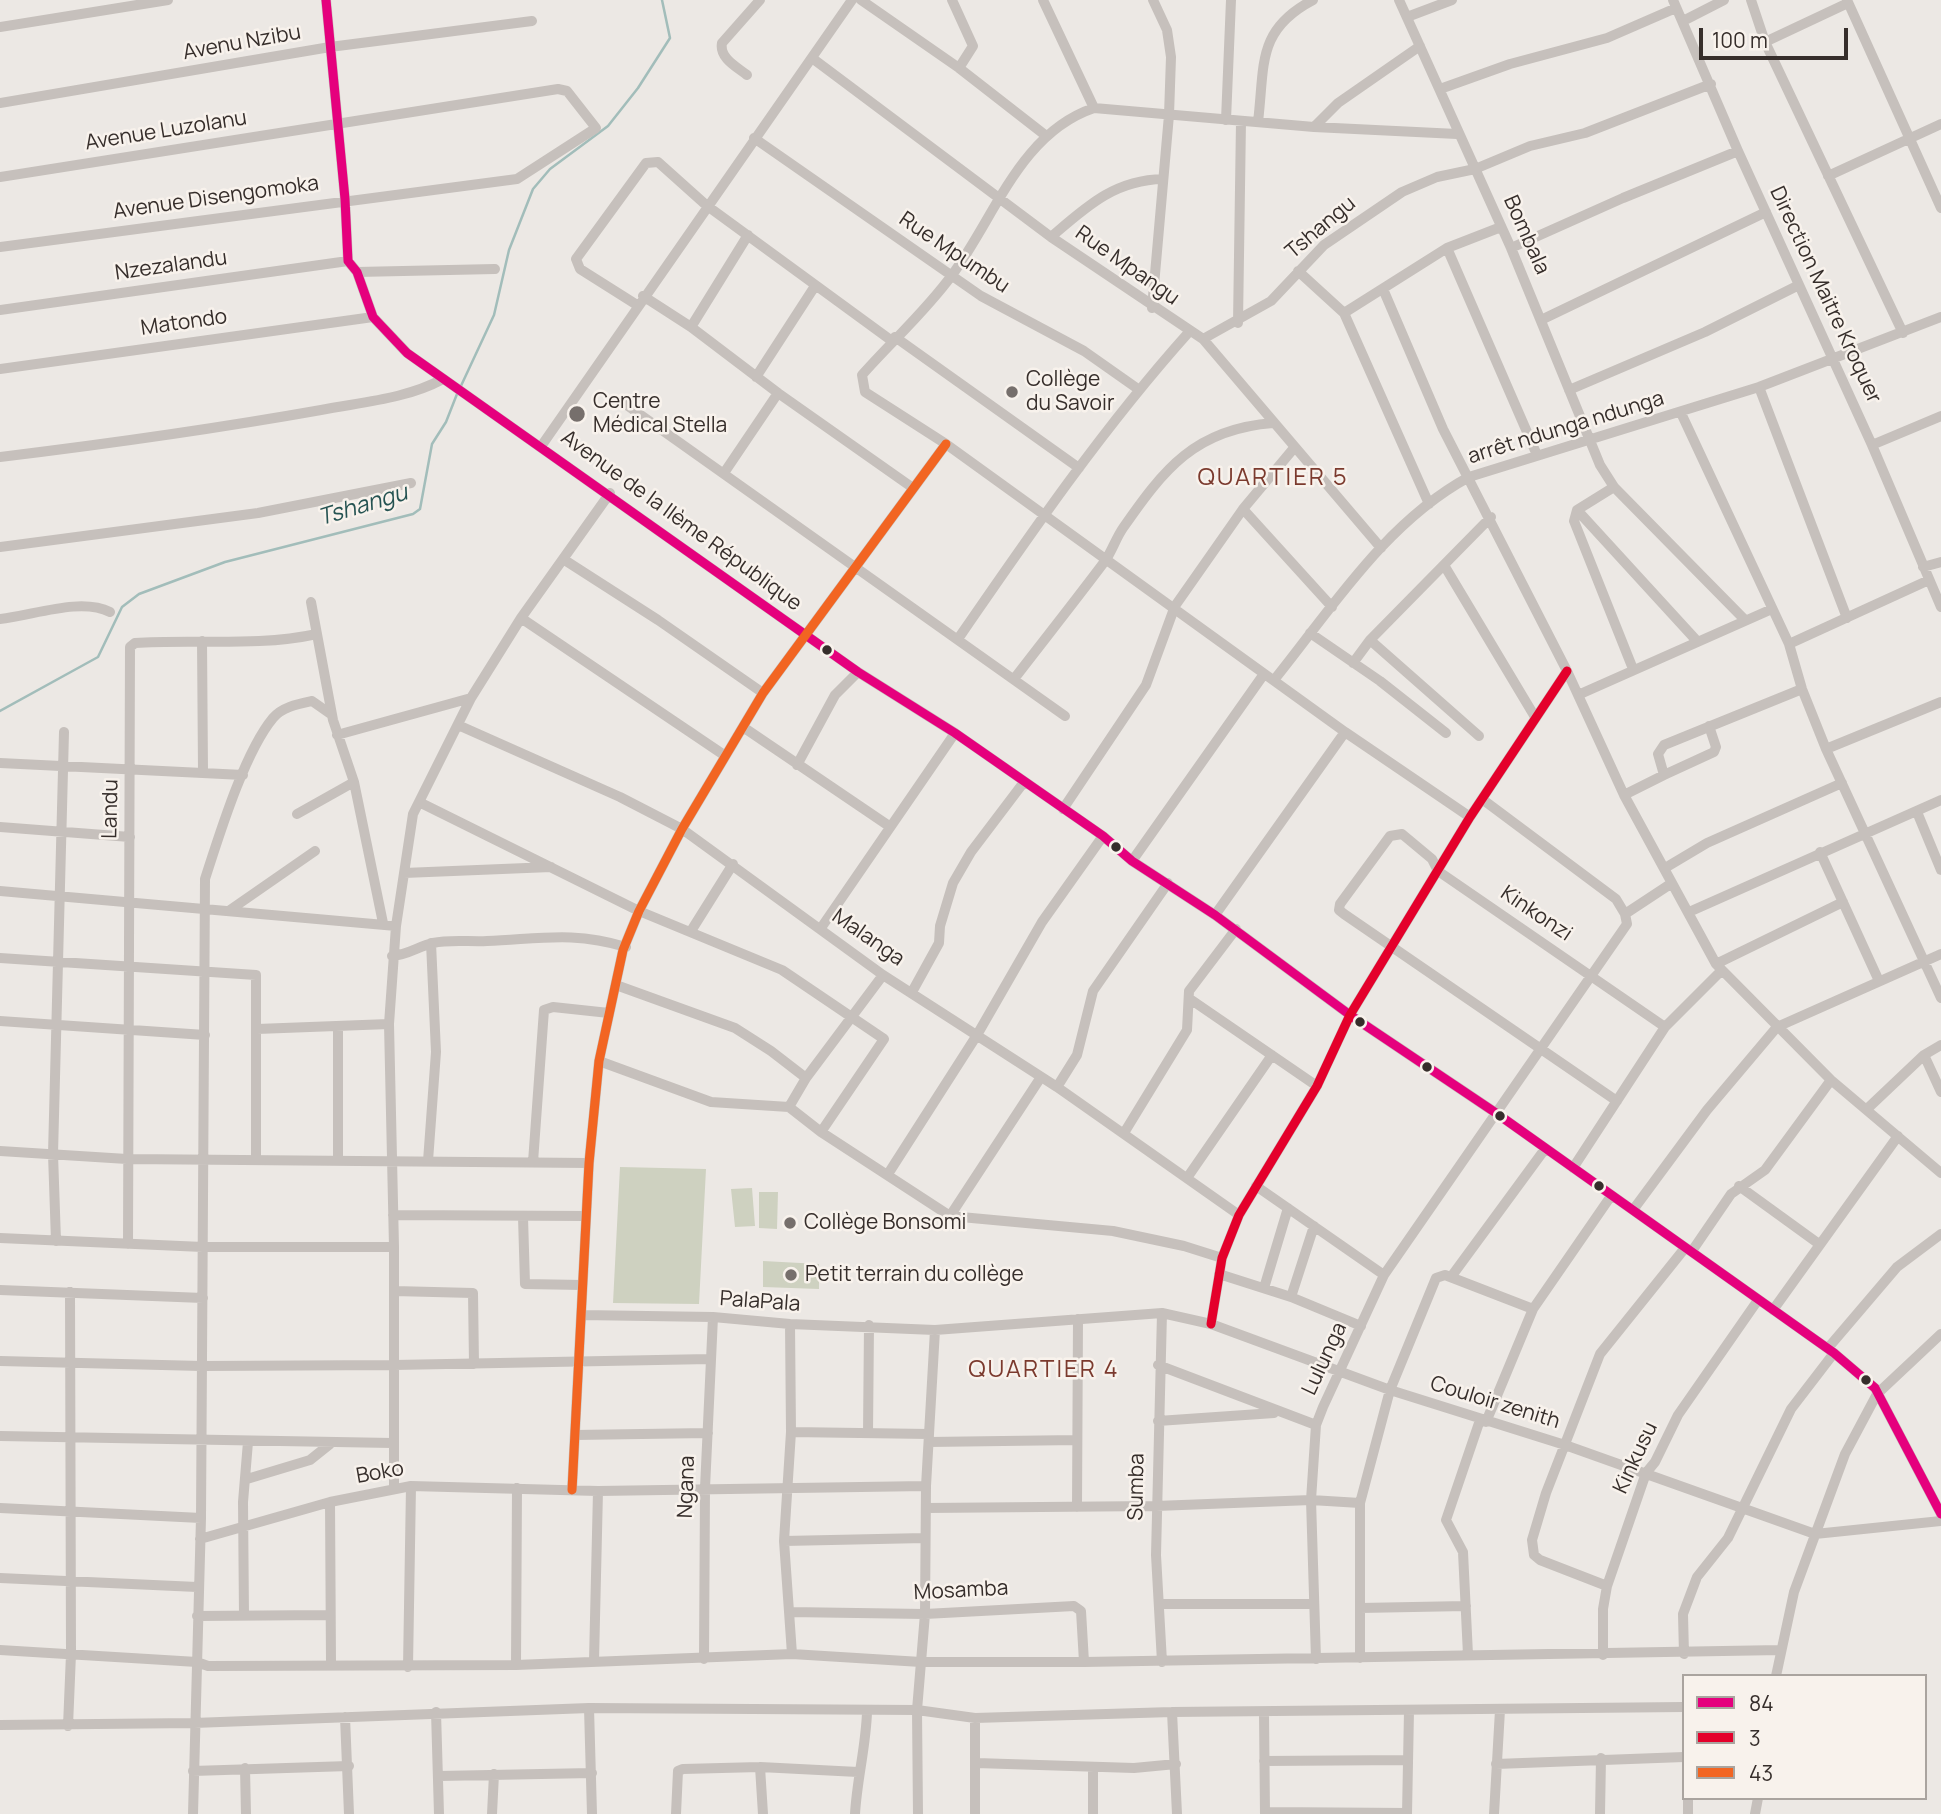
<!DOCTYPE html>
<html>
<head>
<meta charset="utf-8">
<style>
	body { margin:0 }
	#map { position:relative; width:1941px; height:1814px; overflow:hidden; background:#ece8e4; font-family:Manrope,sans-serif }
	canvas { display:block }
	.legend { position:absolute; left:1682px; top:1674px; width:245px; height:126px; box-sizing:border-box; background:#f8f2ec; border:2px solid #aaa49f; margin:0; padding:9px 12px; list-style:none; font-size:21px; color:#362e2b }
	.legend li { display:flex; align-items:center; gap:14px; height:35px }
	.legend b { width:35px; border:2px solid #aaa49f }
	.scale { position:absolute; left:1699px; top:28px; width:149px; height:32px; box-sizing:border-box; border:4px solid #362e2b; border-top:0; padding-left:9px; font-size:21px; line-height:24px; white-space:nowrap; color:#362e2b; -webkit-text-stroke:5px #f8f2ec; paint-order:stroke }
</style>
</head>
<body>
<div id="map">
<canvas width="1941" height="1814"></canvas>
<ul class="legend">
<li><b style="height:9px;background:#e5007d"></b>84</li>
<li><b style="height:9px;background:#e4002b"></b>3</li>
<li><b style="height:9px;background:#f26522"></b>43</li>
</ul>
<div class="scale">100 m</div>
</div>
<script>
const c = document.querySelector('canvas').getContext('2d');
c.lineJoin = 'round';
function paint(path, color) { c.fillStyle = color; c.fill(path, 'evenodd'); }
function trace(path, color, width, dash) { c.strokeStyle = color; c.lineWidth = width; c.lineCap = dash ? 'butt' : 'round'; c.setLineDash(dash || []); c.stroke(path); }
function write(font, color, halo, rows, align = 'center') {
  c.font = font + ' Manrope,sans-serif'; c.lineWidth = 5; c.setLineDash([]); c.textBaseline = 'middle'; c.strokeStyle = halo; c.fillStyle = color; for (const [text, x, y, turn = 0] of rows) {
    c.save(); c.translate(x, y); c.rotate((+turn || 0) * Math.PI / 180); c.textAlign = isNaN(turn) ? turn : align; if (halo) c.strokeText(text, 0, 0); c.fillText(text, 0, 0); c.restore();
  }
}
paint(new Path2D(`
	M620 1167 706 1169 699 1304 613 1303Z
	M752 1188 755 1226 735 1227 731 1189Z
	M759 1192H778L777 1229 759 1228Z
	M763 1261 819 1264V1289L763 1287Z`), '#ced1c0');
trace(new Path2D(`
	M460 388 494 315 509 250 533 189 550 169 608 126 638 88 670 38 662 0
	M0 711 98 657 122 607 139 594 225 562 413 514 420 509 432 444 446 422 457 394`), '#a2bdba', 2.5);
trace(new Path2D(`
	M326 0 345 199 348 261 357 272 373 317 407 353 858 672 955 733 1103 836 1132 861 1215 915 1350 1015 1496 1113 1834 1353 1875 1388 1941 1514
	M861 0 959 68 1045 135
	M952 0 973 46 959 68
	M1043 0 1094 108
	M1399 0 1511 248 1600 465 1614 487 1745 620
	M1673 0 1738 151 1872 445 1941 607
	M1751 0 1765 42 1903 333
	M1847 0 1941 208
	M1407 17 1452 0
	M1683 21 1724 0
	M0 27 168 0
	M1765 42 1848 3
	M812 58 1051 237 1203 339 1381 548
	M747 75C737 67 719 58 722 43L760 0
	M1440 89 1510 64 1607 38 1676 8
	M0 103 330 47 532 21
	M1226 120 1231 0
	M1258 122C1265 65 1256 30 1313 0
	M1314 127 1338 103 1420 46
	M1457 134 1314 127 1094 108C1020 133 995 217 952 275 926 311 891 342 862 375L865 392 946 444 1345 732 1470 817
	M754 138 981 296 1084 351 1138 389
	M1828 176 1941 124
	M0 177 558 89 567 91 596 128 517 179 0 247
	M1051 237C1086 207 1114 180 1163 179
	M1447 248 1537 455
	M1511 248 1623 198 1738 151
	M1298 271 1344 313 1429 504
	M357 272 495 269
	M1383 289 1443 429 1567 671 1624 795 1716 964 1831 1080 1941 1173
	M643 296 691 327 778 393 913 488
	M637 305 580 269 576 259 646 163 658 162 706 205 892 341
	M1152 308 1169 115 1171 57 1167 30 1153 0
	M0 310 348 261
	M1344 313 1447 248 1501 227
	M1541 320 1766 212
	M1238 323 1241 121
	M691 327 748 235
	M895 337 1079 468
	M1203 339 1271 301 1324 245 1402 192 1437 177 1475 169 1530 146 1585 133 1711 84
	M0 369 373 317
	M756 377 815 286
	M1759 387 1847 618
	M1569 390 1705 332 1799 285
	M621 401 1065 716
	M1681 413 1789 644 1802 689 1826 749 1941 998
	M542 445 852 0
	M1872 445 1941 416
	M0 457C107 444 214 429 321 410 362 402 406 399 443 379
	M724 473 778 393
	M1614 487 1577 510 1574 521 1633 669
	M1243 509 1332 607
	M1577 510 1696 640
	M0 547 258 513 411 483
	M563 559 658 620 763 693
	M1444 565 1535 717
	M1923 567 1941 562
	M311 602 333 720 354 782 383 923
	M521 618 724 755
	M0 619C32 616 80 597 110 612
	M1310 633 1380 681 1446 733
	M958 639C1031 533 1103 428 1189 332
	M1370 640 1479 736
	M202 641 203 771
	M1789 644 1929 580
	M1353 663 1370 640 1491 517
	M1014 679C1044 640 1075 601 1105 561 1112 551 1116 538 1123 528 1164 469 1195 429 1273 423
	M1274 680C1332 608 1386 522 1469 477L1759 387 1941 317
	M1578 695 1772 609
	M458 725 620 797 682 829 883 975 1057 1087 1239 1215
	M743 727 889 826
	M337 735 471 698
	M1826 749 1941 702
	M0 763 243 775
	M797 765 835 695 858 672
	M1664 775 1714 752 1716 747 1709 726
	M1624 795 1664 775 1658 754 1664 745 1802 689
	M1482 799 1616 899 1625 914
	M419 802 639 911 782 970 884 1039 821 1132
	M1063 809 1146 685 1175 606 1243 509 1294 448
	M1917 812 1941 870
	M297 814 354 782
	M0 827 130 837
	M1820 852 1879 981
	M1132 861 1264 674
	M1665 868 1707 843 1842 783
	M404 873 551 867
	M0 891 396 926
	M230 910 315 851
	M1689 912 1941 800
	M1215 915 1345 732
	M821 928 955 733
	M691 931 733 864
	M392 956C408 955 419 946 433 943 450 939 470 942 487 941 540 939 573 931 626 947
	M0 958 256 975V1158
	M1716 964 1843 902
	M616 985 735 1028 771 1051 806 1078
	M912 992 939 943 940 926 953 883 971 852 1024 782
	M1190 999 1317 1086
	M0 1021 205 1035
	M257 1029 389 1024
	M1924 1055 1941 1092
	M599 1061 711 1102 789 1107
	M1057 1087 1077 1055 1093 991 1168 883
	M1617 1101 1344 914 1339 910 1340 904 1390 836 1402 834 1432 859 1438 871 1665 1027
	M789 1107 821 1132 950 1216 1113 1231 1184 1246 1222 1258
	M789 1107 806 1078 883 975
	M1867 1109 1924 1055 1941 1045
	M1124 1133 1187 1030 1189 991 1236 929
	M0 1151 127 1159 589 1163
	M338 1160V1027
	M428 1161 436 1052 431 943
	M533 1162 544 1010 553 1007 609 1013
	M1573 1168 1665 1027 1722 970
	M888 1174 977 1035 1042 922 1103 836
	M1187 1178 1272 1055
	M1256 1186 1384 1275
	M1739 1186 1819 1244
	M1633 1210 1707 1110 1777 1027 1941 954
	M393 1215 586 1216
	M950 1216 1041 1077
	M523 1217 525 1284 582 1285
	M0 1238 203 1247H394
	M56 1241 53 1154 64 732
	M128 1244 130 647 135 643C195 639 257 647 317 634
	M1692 1251 1731 1194 1765 1170 1831 1080
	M1219 1274 1291 1297 1361 1326
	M1451 1277 1545 1149
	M1264 1288 1288 1208
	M0 1290 203 1298
	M394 1291 473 1293 474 1364
	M1291 1297 1314 1226
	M1773 1310 1898 1136
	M581 1315 713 1317 790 1324 935 1330 1162 1313 1211 1324 1390 1390 1565 1445 1815 1534 1941 1521
	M790 1324 791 1432 784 1541 792 1654
	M1211 1324 1222 1258 1239 1215 1317 1086 1350 1015 1470 817 1567 671
	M1828 1348 1897 1267 1941 1234
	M0 1361 202 1366 394 1365 710 1359
	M1158 1365 1316 1425
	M1158 1421 1274 1413
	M1486 1422 1533 1309 1611 1196
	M791 1432 929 1434
	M868 1433 869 1325
	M575 1435 708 1433
	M0 1436 392 1443
	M929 1442 1077 1440
	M247 1479 310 1460 330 1444
	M394 1488V1247L389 1024 396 926 413 814 471 698 521 618 610 493
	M572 1490 589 1163 599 1061 623 950 639 911 682 829 763 693 946 444
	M330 1502 331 1664
	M1077 1507 1078 1319
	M0 1508 201 1518
	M926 1508 1156 1506 1311 1500 1360 1503
	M200 1539 330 1502 411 1486 598 1491 926 1486
	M784 1541 925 1538
	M0 1578 197 1587
	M1607 1586 1540 1560 1534 1555 1532 1540 1546 1493 1600 1354 1685 1248
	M1160 1604H1313
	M1360 1608 1466 1606
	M789 1612 925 1614 1074 1606 1081 1611 1084 1662
	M197 1616 329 1615
	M244 1616 243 1502 248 1442
	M0 1650 197 1662 208 1666 516 1665 792 1654 921 1662H1084L1781 1650
	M1684 1654 1683 1614 1697 1577 1728 1538 1791 1409 1834 1353
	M1468 1655 1463 1552 1446 1520 1480 1420
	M1603 1655V1609L1607 1586 1646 1473 1655 1462 1678 1415 1758 1300
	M1360 1658V1503L1390 1390 1436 1278 1445 1275 1533 1309
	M704 1659 705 1488 713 1317
	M1316 1659 1311 1500 1316 1425 1323 1407 1384 1275 1627 924 1625 914 1672 883
	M594 1661 598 1491
	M1162 1662 1156 1555 1162 1313
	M516 1665 517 1488
	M408 1667 411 1486
	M1776 1676 1794 1592 1845 1454 1877 1394 1941 1334
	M589 1708 592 1814
	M436 1712 439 1814
	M1172 1712 1177 1814
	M1264 1713 1265 1814
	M345 1717 349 1814
	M0 1725 194 1723 589 1708 917 1710 975 1718 1172 1712 1684 1707
	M68 1726 71 1654 70 1292
	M1264 1761 1408 1760
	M976 1763 1134 1768 1176 1764
	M1496 1764 1684 1757
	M760 1767 763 1814
	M1093 1767V1814
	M245 1768 246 1814
	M193 1771 349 1766
	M439 1776 592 1773
	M1265 1812 1407 1813
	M193 1814 201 1518 205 879C219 836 244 753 273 718 282 707 298 704 312 701L332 715
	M492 1814 494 1774
	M676 1814 678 1771 683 1769 760 1767 858 1772
	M855 1814C857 1779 866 1746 867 1712
	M918 1814 917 1710 925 1614 926 1486 935 1330
	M975 1814V1718
	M1407 1814 1409 1711
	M1494 1814 1500 1710
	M1600 1814 1601 1758
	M1688 1814V1798
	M1755 1814 1758 1798`), '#c6c0bc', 10);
trace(new Path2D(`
	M326 0 345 199 348 261 357 272 373 317 407 353 858 672 955 733 1103 836 1132 861 1215 915 1350 1015 1496 1113 1834 1353 1875 1388 1941 1514`), '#e5007d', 9);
trace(new Path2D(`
	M1211 1324 1222 1258 1239 1215 1317 1086 1350 1015 1470 817 1567 671`), '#e4002b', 9);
trace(new Path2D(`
	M572 1490 589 1163 599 1061 623 950 639 911 682 829 763 693 946 444`), '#f26522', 9);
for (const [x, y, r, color] of [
	[1012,392,7,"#766f6c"],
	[577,414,9,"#766f6c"],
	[827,650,6,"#362e2b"],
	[1116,847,6,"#362e2b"],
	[1360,1022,6,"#362e2b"],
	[1427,1067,6,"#362e2b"],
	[1500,1116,6,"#362e2b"],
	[1599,1186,6,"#362e2b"],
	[790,1223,7,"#766f6c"],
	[791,1275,7,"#766f6c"],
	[1866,1380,6,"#362e2b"]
]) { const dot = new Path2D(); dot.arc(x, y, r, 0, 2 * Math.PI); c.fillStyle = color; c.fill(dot); trace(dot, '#f8f2ec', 2.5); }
write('21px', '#362e2b', '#f8f2ec', [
	["Avenu Nzibu",242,43,-10],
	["Avenue Luzolanu",166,131,-9],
	["Avenue Disengomoka",216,198,-8],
	["Tshangu",1321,228,-40],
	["Bombala",1526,235,66],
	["Rue Mpumbu",954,253,34],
	["Nzezalandu",171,266,-8],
	["Rue Mpangu",1127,266,35],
	["Direction Maitre Kroquer",1825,295,65],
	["Matondo",184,323,-8],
	["arrêt ndunga ndunga",1566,428,-17],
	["Avenue de la IIème République",681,521,36],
	["Landu",111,809,-89],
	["Kinkonzi",1536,914,34],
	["Malanga",868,938,35],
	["PalaPala",760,1302,4],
	["Lulunga",1325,1359,-65],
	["Couloir zenith",1495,1403,17],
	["Kinkusu",1636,1458,-65],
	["Boko",380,1473,-10],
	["Ngana",687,1487,-88],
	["Sumba",1137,1487,-89],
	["Mosamba",961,1591,-3]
]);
write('21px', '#362e2b', '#f8f2ec', [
	["Collège",1026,380],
	["du Savoir",1026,404],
	["Centre",593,402],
	["Médical Stella",593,426],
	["Collège Bonsomi",804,1223],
	["Petit terrain du collège",805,1275]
], 'left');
write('italic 23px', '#255352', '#f8f2ec', [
	["Tshangu",363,506,-17]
]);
c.letterSpacing = '2px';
write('24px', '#7b3a2e', '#f8f2ec', [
	["QUARTIER 5",1273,478],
	["QUARTIER 4",1044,1370]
]);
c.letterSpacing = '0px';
</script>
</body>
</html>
